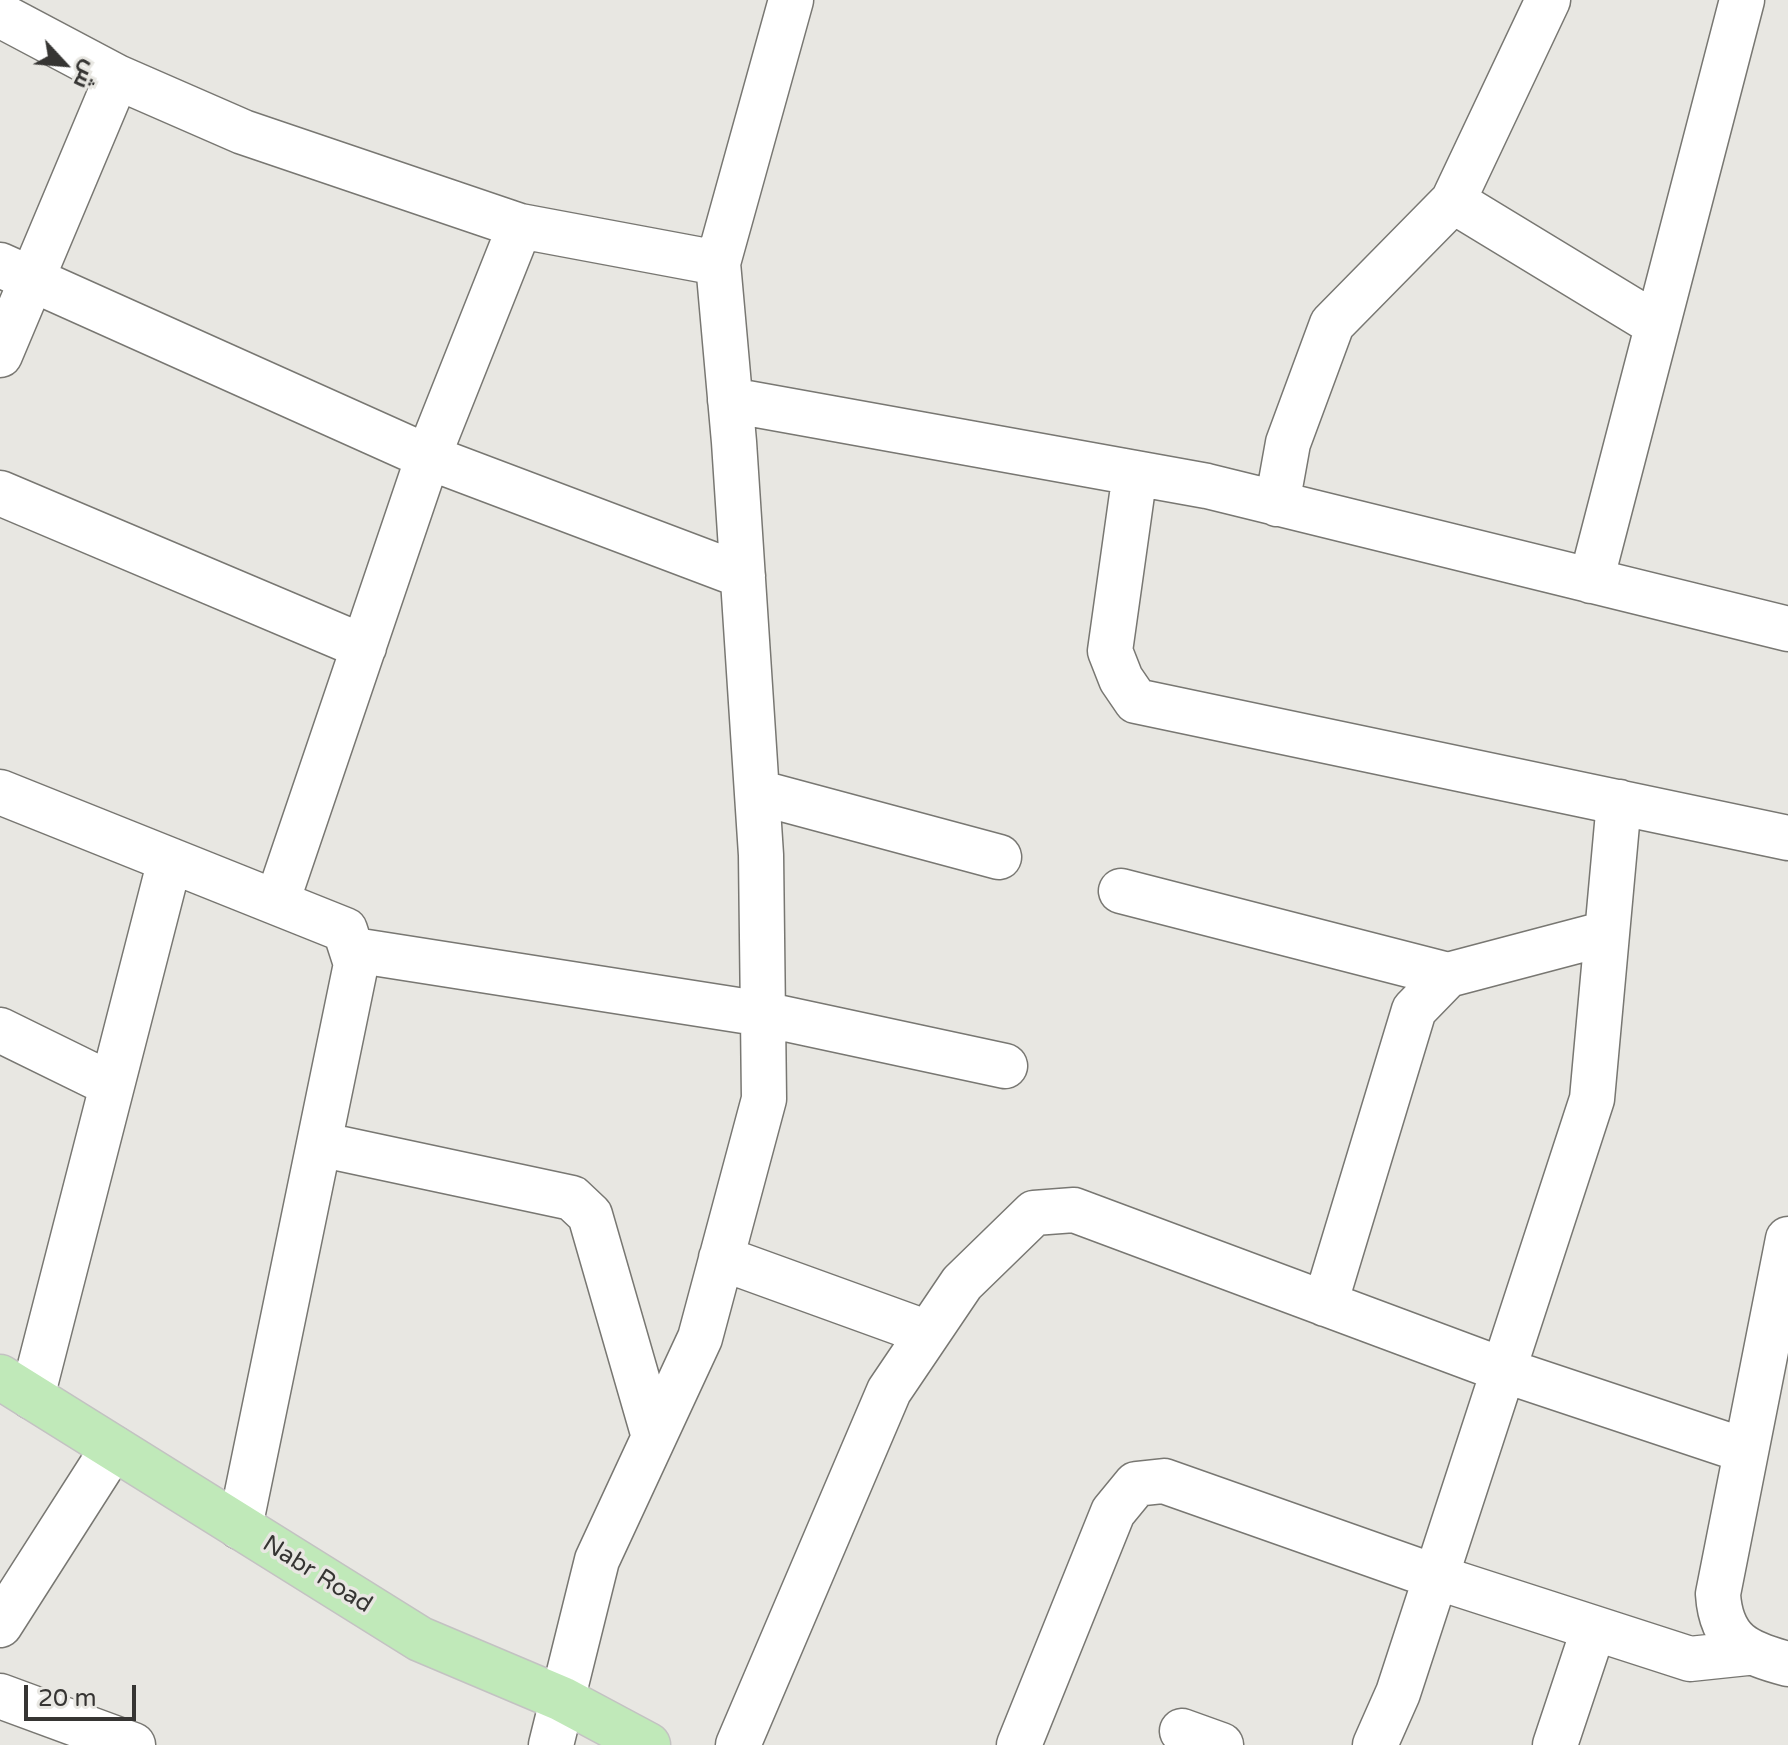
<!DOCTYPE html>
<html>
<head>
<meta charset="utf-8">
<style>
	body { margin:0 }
	#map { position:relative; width:1788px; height:1745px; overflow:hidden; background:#e8e7e2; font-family:"Varela Round",Cairo,sans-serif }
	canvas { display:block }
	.north { position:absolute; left:24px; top:24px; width:80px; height:80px; -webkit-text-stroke:6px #e8e7e2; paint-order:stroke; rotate:116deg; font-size:22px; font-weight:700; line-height:32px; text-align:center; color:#363533 }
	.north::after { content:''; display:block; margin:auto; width:28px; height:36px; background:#363533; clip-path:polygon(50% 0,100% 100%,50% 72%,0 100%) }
	.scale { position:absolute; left:24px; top:1685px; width:112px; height:36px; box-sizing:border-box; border:4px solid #363533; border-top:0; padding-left:10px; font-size:24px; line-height:28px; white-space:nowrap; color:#363533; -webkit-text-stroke:6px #e8e7e2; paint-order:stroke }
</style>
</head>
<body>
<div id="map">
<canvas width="1788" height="1745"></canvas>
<div class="north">ش</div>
<div class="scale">20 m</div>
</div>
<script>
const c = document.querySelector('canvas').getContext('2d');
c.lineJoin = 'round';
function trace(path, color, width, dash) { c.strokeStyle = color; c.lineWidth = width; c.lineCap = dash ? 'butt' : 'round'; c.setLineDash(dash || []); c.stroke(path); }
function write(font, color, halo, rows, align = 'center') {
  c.font = font + ' "Varela Round",sans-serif'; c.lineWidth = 7; c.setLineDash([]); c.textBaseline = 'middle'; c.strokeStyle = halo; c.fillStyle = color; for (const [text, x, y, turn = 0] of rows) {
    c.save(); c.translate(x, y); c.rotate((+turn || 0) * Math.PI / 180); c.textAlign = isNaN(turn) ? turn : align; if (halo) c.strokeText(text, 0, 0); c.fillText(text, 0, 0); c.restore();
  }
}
const minor = new Path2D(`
	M0 15 117 77 243 132 520 226 718 263
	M1453 201 1657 325
	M0 265 428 457 743 576
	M0 355 117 77
	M730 400 1207 486 1788 629
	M1135 473 1110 651 1121 679 1136 701 1788 838
	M0 493 364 647
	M1277 504 1288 443 1332 324 1453 201 1548 0
	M1591 581 1742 0
	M0 792 345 930 356 964 240 1527
	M757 792 999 857
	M1121 891 1448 975
	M277 902 428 457 520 226
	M354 950 763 1014 1005 1066
	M0 1030 112 1085
	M319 1144 572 1198 590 1215 654 1437
	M1788 1239 1718 1594C1721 1642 1746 1653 1788 1664
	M721 1258 928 1333
	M1325 1304 1414 1010 1448 975 1607 933
	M32 1397 170 860
	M0 1625 113 1448
	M0 1696 133 1745
	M1182 1731 1221 1745
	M551 1745 597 1560 700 1338 764 1099 761 855 734 442 718 263 791 0
	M738 1745 889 1391 962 1283 1034 1213 1074 1210 1503 1370 1746 1451
	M1019 1745 1113 1512 1136 1484 1164 1481 1436 1577 1690 1659 1747 1653
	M1375 1745 1398 1693 1592 1099 1619 802
	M1555 1745 1594 1628`);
const major = new Path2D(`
	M0 1377 420 1639 562 1699 648 1745`);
trace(minor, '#787772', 47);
trace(major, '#c3c2c2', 47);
trace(minor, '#fff', 44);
trace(major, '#c0e9b9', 44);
write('24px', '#363533', '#e8e7e2', [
	["Nabr Road",317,1575,32]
]);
</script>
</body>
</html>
